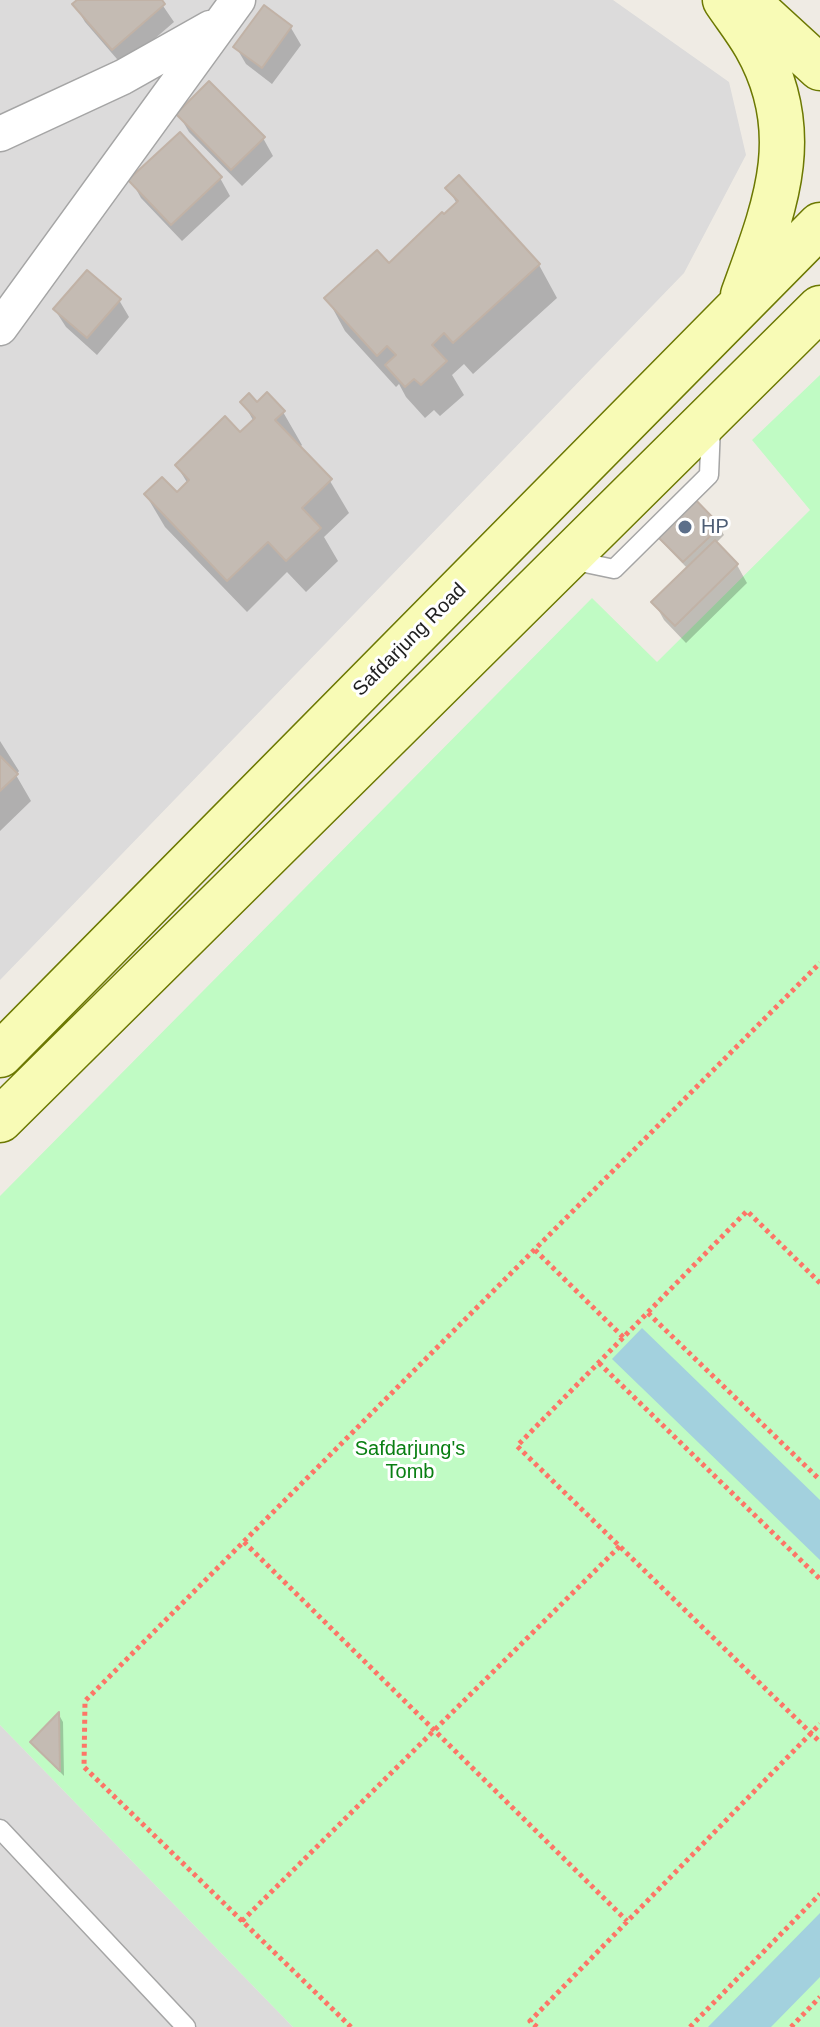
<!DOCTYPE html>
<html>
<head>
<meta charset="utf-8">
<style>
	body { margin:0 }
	canvas { display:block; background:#efebe4 }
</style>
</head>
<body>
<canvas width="820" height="2027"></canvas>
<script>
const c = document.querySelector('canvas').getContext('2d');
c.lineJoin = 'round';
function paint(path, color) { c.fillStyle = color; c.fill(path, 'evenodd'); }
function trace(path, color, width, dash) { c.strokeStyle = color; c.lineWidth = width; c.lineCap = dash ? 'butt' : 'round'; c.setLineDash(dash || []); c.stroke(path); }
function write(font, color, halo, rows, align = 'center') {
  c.font = font + ' Arial,sans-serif'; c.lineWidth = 6; c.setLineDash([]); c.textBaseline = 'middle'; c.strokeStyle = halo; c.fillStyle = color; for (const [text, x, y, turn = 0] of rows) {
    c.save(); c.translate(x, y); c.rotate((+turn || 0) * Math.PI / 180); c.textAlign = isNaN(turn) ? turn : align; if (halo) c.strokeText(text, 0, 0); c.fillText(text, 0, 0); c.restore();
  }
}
paint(new Path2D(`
	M0 0H613L729 82 746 155 684 273 0 980Z
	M0 1725 293 2027H0Z`), '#dcdbdb');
paint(new Path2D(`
	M820 375V2027H293L0 1725V1196L592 598 657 662 810 510 752 440Z`), '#c0fbc4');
paint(new Path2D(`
	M642 1328 820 1500V1560L612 1359Z
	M820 1913V1977L771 2027H708Z`), '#a3d1de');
paint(new Path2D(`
	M80 0H159L174 22 123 66 85 22 75 5Z
	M291 28 301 45 272 84 246 64 236 47Z
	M179 115 263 138 273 156 242 186 189 132Z
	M220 178 230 196 182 241 141 198 131 180Z
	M459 178 539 265 557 298 473 374 464 364 452 375 464 395 440 416 434 410 425 418 406 397 399 384 396 387 345 331 327 298 389 266 457 204 448 188Z
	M119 300 129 317 97 355 66 327 55 310Z
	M243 402 283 412 302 445 299 448 330 481 349 513 324 537 338 561 306 592 287 572 247 612 165 527 146 495H177L188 484 177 466 240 435 254 422Z
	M719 527 724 535 715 544 737 565 747 583 686 643 664 620 654 602 688 569 656 536Z
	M0 741 19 771 16 775 31 801 0 831Z
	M59 1715 63 1722 64 1776 38 1750 33 1742Z`), '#0003');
const building = new Path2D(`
	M77 0H162L165 4 112 50 72 4Z
	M264 5 292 26 262 68 233 47Z
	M209 81 265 137 231 170 176 114Z
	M180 132 222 177 171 225 128 180Z
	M459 175 540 264 453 343 444 333 432 345 447 361 421 385 414 379 405 387 385 365 396 355 387 346 377 356 324 298 377 250 389 263 442 212 444 214 458 201 445 188Z
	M87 270 121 299 87 338 53 309Z
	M267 392 285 411 275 420 332 479 302 508 321 528 286 561 268 542 227 581 144 494 162 477 177 492 189 480 175 465 225 416 240 432 255 418 240 402 249 393 257 402Z
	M687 491 721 526 683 562 649 528Z
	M715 540 738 564 675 626 651 602Z
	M0 756 18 774 0 791Z
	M59 1712 60 1771 30 1742Z`);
paint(building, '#c4bbb3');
trace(building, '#c1b2a6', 2);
const lane = new Path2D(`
	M571 560 614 569 709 475 711 426
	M0 1829 186 2027`);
const street = new Path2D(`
	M0 134 123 77 210 28
	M0 328 238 0`);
const secondary = new Path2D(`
	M725 0C735 15 747 30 756 46 806 134 774 209 743 295
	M746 0 820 68
	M0 1055 820 225
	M0 1120 820 308`);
trace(lane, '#a5a5a5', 21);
trace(street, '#a5a5a5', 37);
trace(secondary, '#6c7802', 47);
trace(new Path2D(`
	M535 1250 624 1338
	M820 1283 747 1211 517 1446 820 1742
	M648 1313 820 1480
	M599 1363 820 1579
	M244 1542 627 1921
	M242 1921 620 1546
	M351 2027 84 1767 85 1701 820 963
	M537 2027 530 2021 820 1724
	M690 2027 820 1894
	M791 2027 820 1997`), '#fd7567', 5, [4, 4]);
trace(lane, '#fff', 18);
trace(street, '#fff', 34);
trace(secondary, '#f8fbb6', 44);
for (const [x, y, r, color] of [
	[685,527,8,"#5c6f8a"]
]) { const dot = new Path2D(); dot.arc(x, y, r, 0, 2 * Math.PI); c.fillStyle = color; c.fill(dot); trace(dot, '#fff', 3); }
write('20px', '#4e5e75', '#fff', [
	["HP",701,527]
], 'left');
write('20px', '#1e1e1e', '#fff', [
	["Safdarjung Road",410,640,-45]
]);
write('20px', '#097f12', '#fff', [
	["Safdarjung's",410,1449],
	["Tomb",410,1472]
]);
</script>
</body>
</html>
